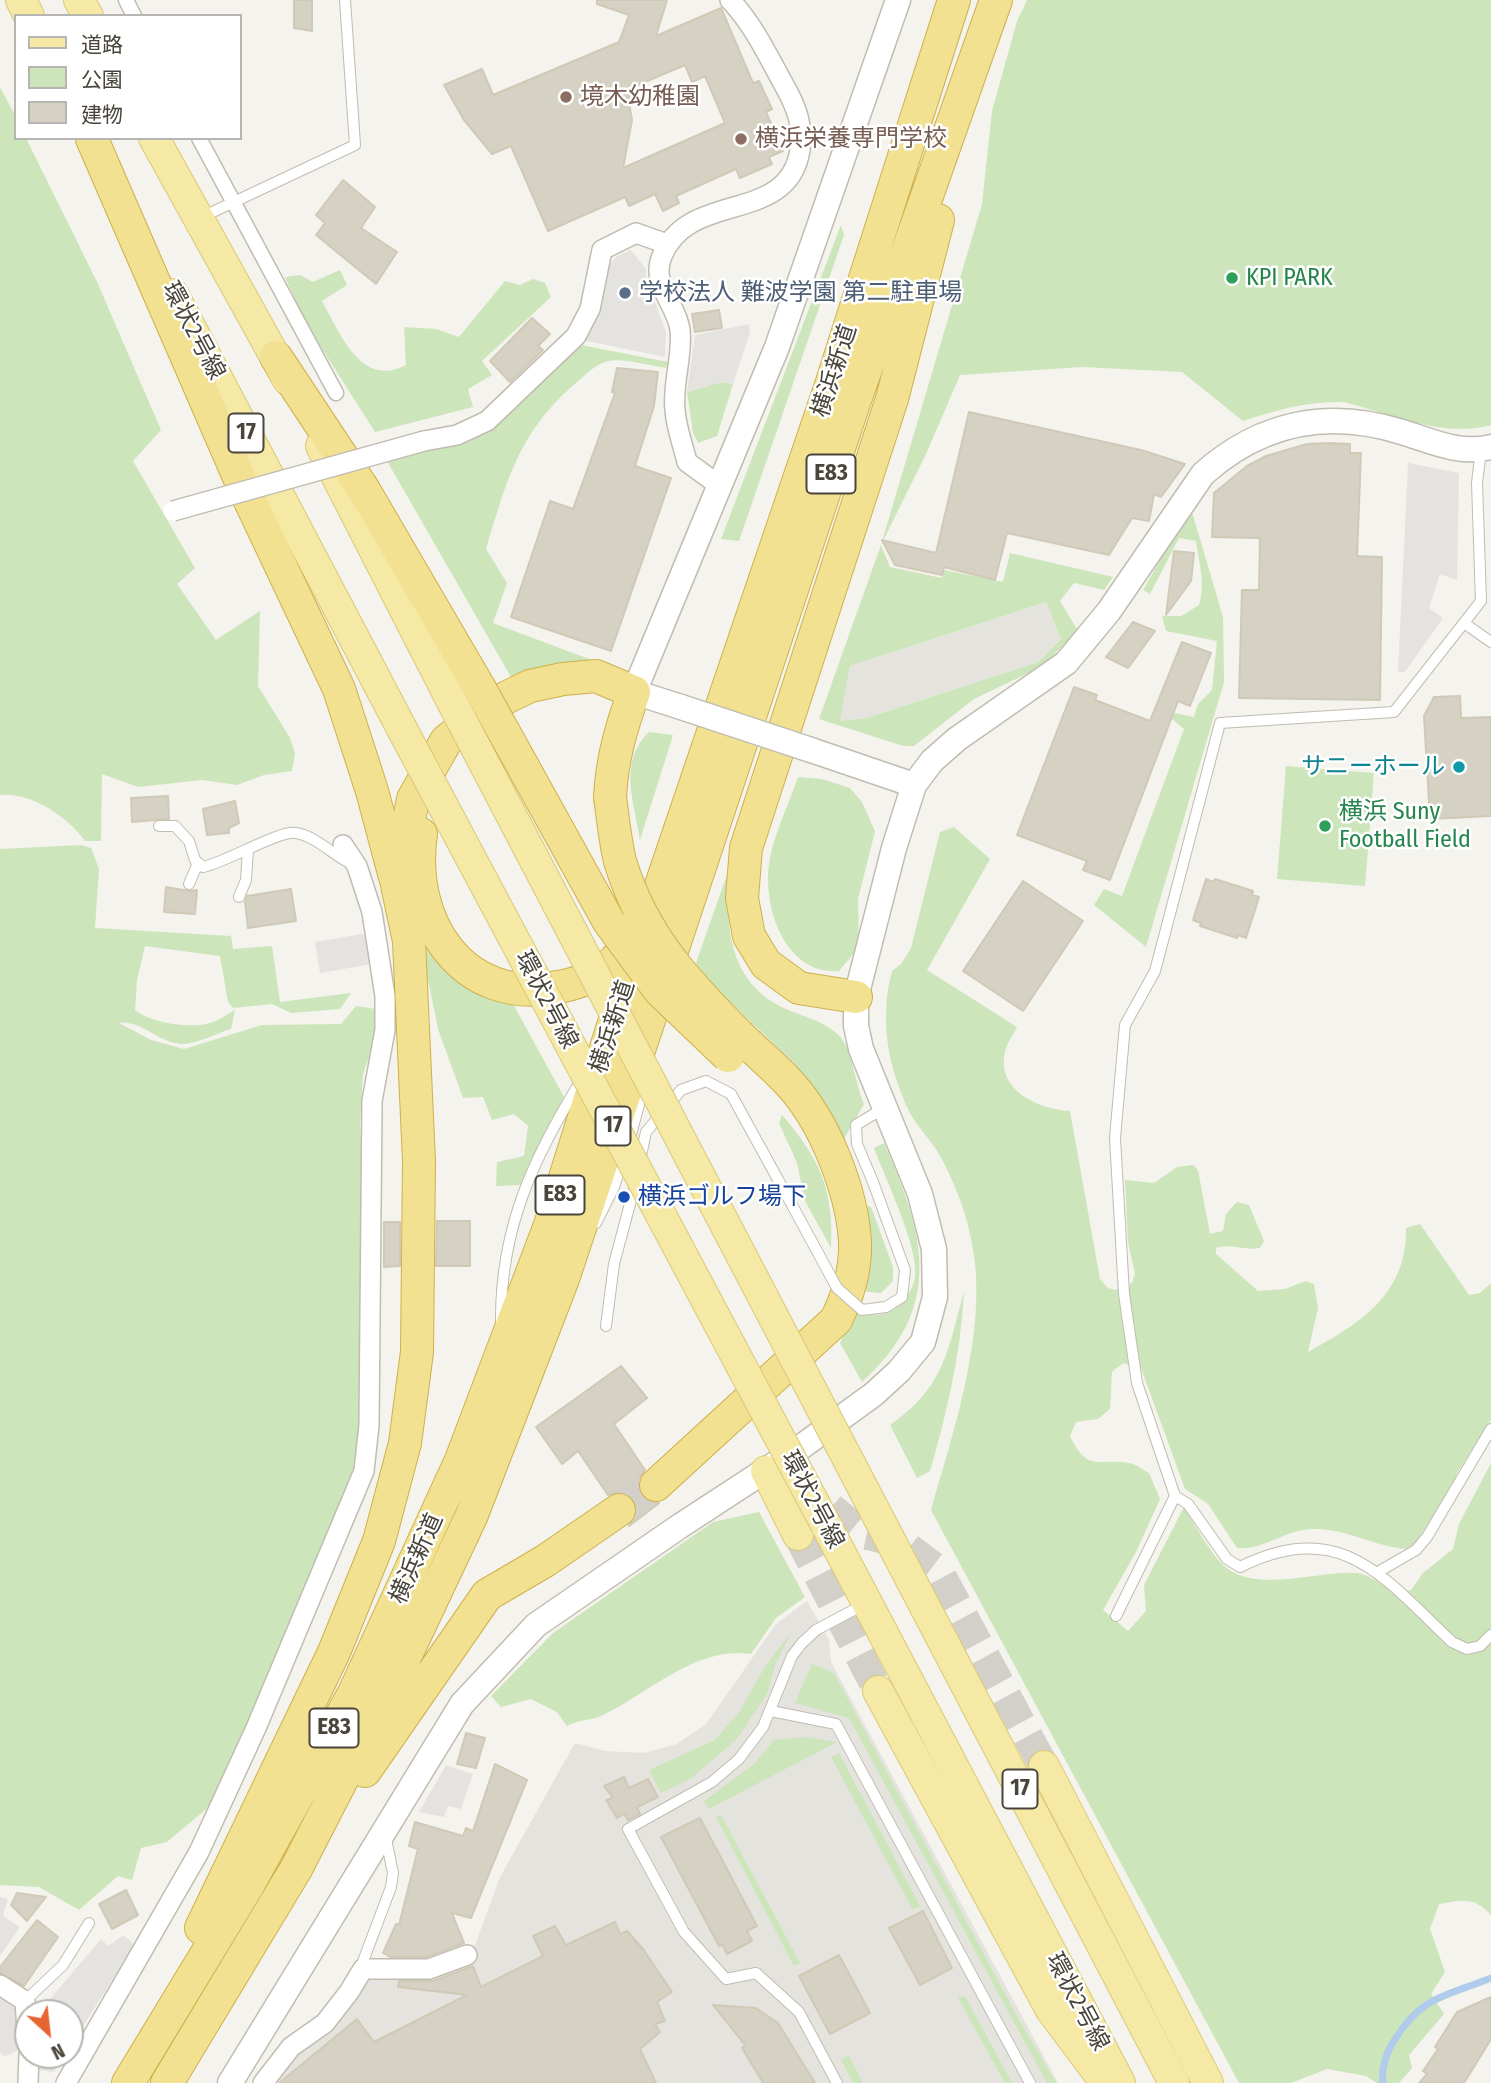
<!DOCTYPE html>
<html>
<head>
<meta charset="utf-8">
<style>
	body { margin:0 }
	#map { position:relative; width:1491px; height:2083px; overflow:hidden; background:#f5f3ed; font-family:"Fira Sans Condensed","Noto Sans JP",sans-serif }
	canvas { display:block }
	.legend { position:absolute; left:14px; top:14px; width:228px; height:126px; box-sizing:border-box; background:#fff; border:2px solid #b6b5b1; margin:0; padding:9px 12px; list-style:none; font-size:21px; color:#49453b }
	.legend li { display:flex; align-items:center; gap:14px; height:35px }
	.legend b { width:35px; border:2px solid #b6b5b1 }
	.north { position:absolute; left:14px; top:1999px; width:70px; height:70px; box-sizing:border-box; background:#fff; border:2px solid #b6b5b1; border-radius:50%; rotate:153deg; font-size:19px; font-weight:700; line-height:28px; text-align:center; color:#49453b }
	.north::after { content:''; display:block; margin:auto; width:24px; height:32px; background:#e66533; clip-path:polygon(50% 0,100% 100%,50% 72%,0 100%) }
</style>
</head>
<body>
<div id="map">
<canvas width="1491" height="2083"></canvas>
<ul class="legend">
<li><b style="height:9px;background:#f5e9a5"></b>道路</li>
<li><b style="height:19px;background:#cce5ba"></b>公園</li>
<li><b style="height:19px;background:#d5d1c3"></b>建物</li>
</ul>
<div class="north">N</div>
</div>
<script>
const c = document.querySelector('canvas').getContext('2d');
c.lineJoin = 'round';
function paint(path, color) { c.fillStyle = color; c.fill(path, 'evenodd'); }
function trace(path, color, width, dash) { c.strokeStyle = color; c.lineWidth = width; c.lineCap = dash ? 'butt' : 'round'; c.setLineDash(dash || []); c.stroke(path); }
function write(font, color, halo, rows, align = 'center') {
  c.font = font + ' "Fira Sans Condensed","Noto Sans JP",sans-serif'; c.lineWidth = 5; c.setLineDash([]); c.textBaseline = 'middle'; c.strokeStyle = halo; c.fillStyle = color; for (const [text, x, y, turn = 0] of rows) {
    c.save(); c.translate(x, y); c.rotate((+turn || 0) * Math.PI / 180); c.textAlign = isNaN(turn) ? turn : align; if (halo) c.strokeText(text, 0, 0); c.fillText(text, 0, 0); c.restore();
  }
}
paint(new Path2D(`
	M1046 602 1061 639 1038 662 867 718 840 721 850 666Z
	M807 1601 829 1640 831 1662 1058 2083H257L318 2020 356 1971 471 1956 500 1877 575 1743 605 1751 644 1753 677 1744 706 1724 776 1624Z`), '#e5e3de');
paint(new Path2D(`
	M1027 0H1491V425C1441 438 1394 415 1344 402 1308 401 1276 410 1243 421L1182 372 1083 367 960 375 926 454 881 545 890 567 942 578 944 570 1003 582 1010 553 1113 577 1104 590 1074 583 1060 601 1078 631 1041 667 974 699 914 746H903L819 719 881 545 982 204 992 111 1017 21ZM1046 602 1061 639 1038 662 867 718 840 721 850 666Z
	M0 87 16 117V138H26L98 284 161 430 133 461 195 568 177 584 216 640 260 611 258 686 290 738 295 753 292 771 264 775 237 785 202 780 138 787 102 774 101 841H85C67 816 31 792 0 795Z
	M841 225 844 235 739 541 721 539Z
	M340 270 347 285 322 301C340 333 361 389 406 365L404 327 436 329 459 337 505 281 520 285 533 279 545 283 551 297 482 361 492 375 468 389 473 407 375 432 305 322 285 277 300 275 313 282Z
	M581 345 668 362 666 368C650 366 624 358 608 361 596 364 585 375 577 382 519 431 507 480 486 549L507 583 493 623 597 662 551 667 511 677 387 461 460 442Z
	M721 382 733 384 717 436 698 443 693 433 687 392Z
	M1192 512 1223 617 1224 682 1146 947 1094 905 1104 889 1122 896 1184 729 1171 718 1174 713 1194 717 1198 704 1212 690 1217 641 1166 631 1162 616H1181L1199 605C1206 582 1199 565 1196 541L1179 538 1150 594 1143 590 1174 536Z
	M649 732 673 735 640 840C634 803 618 761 649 732Z
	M1286 766 1374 773 1365 886 1277 879Z
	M798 777 822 779 850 788 862 802 875 831 858 899 859 947 839 971C786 975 763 910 769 864 773 836 789 804 798 777Z
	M954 827 990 859 927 970 1017 1027C1013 1035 1007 1043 1005 1052 996 1091 1039 1109 1070 1111L1100 1279 1108 1288 1115 1290 1132 1283 1135 1274 1128 1242 1125 1180 1154 1183 1177 1167 1193 1165 1198 1170 1210 1234 1223 1231 1226 1214 1237 1202 1249 1205 1264 1241 1260 1248C1244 1251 1231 1243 1216 1248V1254L1258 1291 1285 1289 1306 1281 1314 1284 1318 1308 1308 1352C1361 1323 1407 1294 1406 1228L1420 1224 1469 1295 1480 1293 1491 1283V1420L1457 1473 1451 1493 1416 1542 1407 1549C1376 1547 1347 1529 1316 1529 1286 1528 1264 1551 1237 1548L1208 1504 1185 1489 1141 1368 1123 1363 1112 1372 1110 1409 1098 1419 1076 1422 1070 1436C1088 1473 1096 1458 1129 1463 1136 1464 1143 1470 1149 1473L1160 1499 1136 1552 1103 1610 1128 1631 1146 1611 1144 1585 1184 1507C1195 1524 1213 1559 1228 1569 1259 1592 1319 1571 1356 1573 1378 1575 1383 1595 1411 1590L1423 1573 1453 1549 1459 1524 1491 1463V1915C1474 1896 1463 1900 1439 1904L1430 1929 1445 1972 1431 1994 1444 2014 1409 2055 1412 2068 1399 2083H1377L1366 2076 1327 2069 1291 2083H1239L931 1510C954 1430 987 1332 973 1249 968 1217 955 1182 939 1154 931 1140 919 1129 911 1115 888 1070 879 1019 892 971L901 964 911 948 940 832Z
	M81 845 91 848 99 869 95 928 231 936 233 949 272 946 280 1002 351 993 340 1009 291 1013 272 1004 233 1008 228 1002 220 956 145 946 137 980 135 1010C151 1023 190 1029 210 1023 219 1021 227 1014 235 1010L231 1029C217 1033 199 1043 184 1044 161 1045 140 1019 119 1023L151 1040 184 1049 262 1025 341 1024 356 1006 376 1009 375 1040 363 1074 360 1123 376 1436 217 1800 167 1842 141 1848 132 1880 118 1876 79 1910 39 1887 0 1885V849Z
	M730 866C725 922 726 982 786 1009 804 1017 830 1023 842 1039 852 1053 856 1086 864 1104L844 1139 820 1097 794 1063 707 980 696 963Z
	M430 936 506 991 564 1097 520 1185 496 1186 497 1162 524 1156 528 1126 514 1114 492 1120 483 1097 463 1098 438 1029 420 940Z
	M782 1115C820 1159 834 1190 831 1248L805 1201 797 1163 779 1123Z
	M884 1143C924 1234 946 1306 862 1382L840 1343 854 1314C871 1316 886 1317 899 1304 908 1295 913 1289 915 1277 919 1248 885 1178 874 1148Z
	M865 1205 871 1207 893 1267V1281L881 1293 860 1291Z
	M964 1291C961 1353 947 1412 930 1471L917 1478 890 1425C944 1388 948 1351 964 1291Z
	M759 1512 805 1597 776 1618 751 1654C698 1645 648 1693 603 1715 591 1721 579 1719 567 1726L557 1712 531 1699 501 1707 491 1696 553 1633 713 1522Z
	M792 1631 775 1665 767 1694 737 1739 690 1779 661 1793 649 1770 715 1740 740 1711 763 1670Z
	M812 1664 834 1673 1018 2018 1056 2083H1047L849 1718 795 1703Z
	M804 1737 837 1742 709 1809 704 1801 754 1764 774 1740Z
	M839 1753 920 1906 913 1910 831 1757Z
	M721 1815 800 1963 794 1966 716 1817Z
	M965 1996 1012 2083H1005L958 1998Z
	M849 2056 863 2083H853L841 2059Z`), '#cce5ba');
paint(new Path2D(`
	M631 250 646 269V278L666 332 665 357 582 340 605 270 616 257Z
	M749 324 750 333 733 384 721 382 687 392 695 335Z
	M1408 463 1459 473 1457 580 1440 574 1429 608 1443 618 1405 672H1398Z
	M368 933 372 964 320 973 315 942Z
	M446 1765 473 1774 461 1809 448 1806 444 1817 419 1812Z
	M0 1897 8 1899 3 1916 20 1927 0 1956Z
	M124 1935 134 1945 70 2047V2013H44L45 2005 101 1939 108 1946Z
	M0 1996 20 2006 21 2049 4 2057 0 2052Z
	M732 2051 752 2083H735L719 2059Z
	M41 2055H65L54 2072 39 2070Z`), '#e4e3e0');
trace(new Path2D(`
	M1383 2083C1381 2069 1386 2053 1394 2041 1422 1995 1445 1997 1491 1978`), '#b0cbeb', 7);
const building = new Path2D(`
	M294 0H312V31L294 28Z
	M597 0H667L656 36 721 8 753 83 759 81 772 109 766 112 783 151 769 157 772 164 740 178 736 169 676 196 679 203 663 211 655 194 629 206 625 197 548 231 511 146 492 154 464 120 444 85 482 69 493 95 619 42 629 15 597 4ZM685 65 692 82 705 76 725 123 623 168 632 120 628 98 641 92 638 85Z
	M343 180 375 207 361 228 397 252 376 284 316 235 325 223 316 215Z
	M719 310 722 328 695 332 692 314Z
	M532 318 550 334 538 346 543 350 510 382 490 361Z
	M617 368 658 372 654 406 635 466 671 478 611 651 511 617 550 501 573 509 615 393 612 392Z
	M969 412 1141 450 1185 464 1161 497 1154 494 1149 521 1132 518 1109 555 1007 533 995 580 944 567 942 575 895 565 882 540 936 553Z
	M1329 443 1350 444V453H1361L1357 556 1382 557 1380 700 1239 698 1242 590H1259L1260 538 1212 537 1214 493 1247 466 1266 456 1307 444Z
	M1174 551 1194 553 1191 581 1166 615Z
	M1133 622 1155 631 1128 668 1106 657Z
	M1182 642 1211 653 1190 706 1178 701 1110 880 1083 870 1087 861 1017 835 1074 687 1097 695 1095 700 1150 721Z
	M1460 696 1461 718 1491 717V816L1430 819 1424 716 1434 697Z
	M168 796 169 819 132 822 131 798Z
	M235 801 239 823 229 828V833L207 835 203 809Z
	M1206 879 1213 882 1215 879 1253 891 1252 895 1259 897 1246 938 1238 935 1237 938 1200 926 1201 923 1193 920Z
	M1023 881 1083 921 1023 1011 963 971Z
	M166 887 189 891 197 890 195 914 164 912Z
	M291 889 296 921 248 928 245 902 247 896Z
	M437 1221H470V1266H436Z
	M384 1222H400V1266L384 1267Z
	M621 1366 647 1398 614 1424 645 1470 638 1480 642 1497 659 1503 629 1526 637 1509 634 1499 618 1492 608 1495 578 1451 562 1464 536 1427Z
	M466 1733 485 1738 476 1768 457 1764Z
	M495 1764 527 1780 471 1918 452 1913 464 1943 427 1957H390L383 1953 396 1924 399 1925 418 1849 409 1846 415 1822 463 1836 466 1828 473 1831Z
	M624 1777 629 1788 648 1779 658 1797 637 1807 640 1814 628 1820 624 1814 617 1818 606 1800 613 1798 604 1786Z
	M700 1818 757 1926 747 1931 752 1941 727 1954 723 1945 719 1946 661 1837Z
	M126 1890 138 1915 112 1929 99 1904Z
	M17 1893 46 1897 27 1921 11 1905Z
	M923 1911 952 1968 920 1985 889 1928Z
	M37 1920 58 1937 24 1986 0 1973V1967Z
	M615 1922 620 1934 627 1931 643 1949 672 1992 657 2002 665 2021 655 2024 660 2032 640 2049 656 2083H279L357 2019 374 2042 467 1995 398 1987 399 1981H433L473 1966 481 1987 543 1956 533 1936 555 1926 566 1945Z
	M839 1955 870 2013 830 2034 799 1976Z
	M1491 1997V2039L1464 2083H1419L1427 2074 1423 2071 1438 2049 1435 2047 1457 2012Z
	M713 2005 756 2008 778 2023 815 2083H763L742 2048 745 2045Z`);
paint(building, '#d5d1c3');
trace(building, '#d0c9b7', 2);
trace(new Path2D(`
	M831 1508 863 1534 902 1543 938 1570 1044 1766
	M798 1535 878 1691`), '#d3d0c9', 30, [30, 15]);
trace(new Path2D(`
	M619 1510 656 1485`), '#d3d0c9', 32, [32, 16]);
const service = new Path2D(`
	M202 217 355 145 345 0
	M1464 623 1491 642
	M159 826H175L189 841 195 860 203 867C227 862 279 830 296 833 317 836 334 857 354 865
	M189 884 198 863
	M239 897 246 880 248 850
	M629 1142 644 1086
	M640 1160 646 1132 681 1090 706 1081 731 1094 792 1205
	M873 1182 857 1144 856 1125 884 1108
	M596 1223 614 1187 623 1160
	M501 1323C500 1229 533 1158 582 1079
	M606 1326 614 1264 635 1185
	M1175 1496 1188 1504 1227 1559 1240 1567C1342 1517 1383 1577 1452 1642L1467 1649 1480 1646 1491 1635
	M1378 1572 1416 1550 1427 1537 1491 1429
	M1116 1616 1175 1496 1137 1383 1124 1294 1115 1138 1125 1025 1155 971 1220 723 1394 712 1481 601 1477 483 1481 450
	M771 1711 836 1724 1030 2083
	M363 1969 362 1964 391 1887 393 1873 386 1839
	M25 2001 63 1965 89 1923
	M837 2083 799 2012 756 1973 726 1979 684 1932 628 1829 712 1782 739 1759 763 1727 792 1656 802 1643 816 1630 863 1605`);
const pedestrian = new Path2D(`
	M126 0 134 16
	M199 138 336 393`);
const minor = new Path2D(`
	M424 441 457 435 487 421 576 336 590 309 602 250 636 233 667 244
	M720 486 687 462C683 445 676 427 675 410 672 384 683 356 680 330 677 304 650 284 662 256 689 189 788 226 800 150 804 126 796 106 784 85 768 56 753 24 730 0
	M0 1985 25 2001 28 2045
	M28 2083 29 2055
	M66 2083 199 1852 256 1728 364 1471 369 1425 372 1101 385 1030V996L372 912 357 866 343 845
	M263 2083 291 2047 325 2023 349 1992 363 1969H429L467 1955`);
const tertiary = new Path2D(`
	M681 707 634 692 777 347 898 0
	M811 750 914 785
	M230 2083 462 1704 536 1625 680 1526 801 1447 874 1394 899 1371 923 1342 935 1297 934 1249 920 1194 861 1049 856 1026V997L894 848 914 785 932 761 957 739 1066 663 1109 611 1203 474C1261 422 1329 409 1402 432 1431 441 1460 455 1491 447`);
const primary = new Path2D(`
	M21 0 29 16
	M79 0 88 16
	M154 138 288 380
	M173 294 401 727
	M321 446 451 700
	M766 1471 798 1535
	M866 1494 1174 2083
	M826 1525 1120 2083
	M878 1691 1051 2010 1101 2077
	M1044 1766 1208 2083`);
const trunk = new Path2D(`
	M92 139 241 482 339 689 372 791 395 877
	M276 357 364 490 479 687
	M610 797C612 759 621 728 634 692
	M421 834C408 921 462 1006 558 987 577 984 601 975 615 960 623 952 630 940 636 930
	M856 997 799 988 766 964 749 936 742 898 746 848 892 399 938 220
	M656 1485 836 1320C848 1296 856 1270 855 1242 852 1191 825 1122 790 1084 775 1067 756 1052 740 1036
	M365 1771 487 1595 545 1561 619 1510
	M201 1928 334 1652 379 1541 405 1443 417 1352 419 1161 409 941 397 885 413 799 446 741 489 706 530 686 563 679 596 676 634 692
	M128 2083 247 1887 354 1693 461 1460 550 1225 611 1032 831 385 954 0
	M167 2083 296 1869 405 1657 471 1517 563 1279 854 403 996 0`);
trace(service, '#c0bcb0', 12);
trace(pedestrian, '#c0bcb0', 17);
trace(minor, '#c0bcb0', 22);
trace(tertiary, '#c0bcb0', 27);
trace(primary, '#d9c976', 32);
trace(trunk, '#cfb04c', 34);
trace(service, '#fff', 10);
trace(pedestrian, '#fff', 14);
trace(minor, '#fff', 19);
trace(tertiary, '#fff', 24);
trace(primary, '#f5e9a5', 30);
trace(trunk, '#f2e190', 32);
const serviceBridge = new Path2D(`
	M792 1205 837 1288 862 1310 886 1307 902 1297 905 1270 873 1182`);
const minorBridge = new Path2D(`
	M173 511 424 441`);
const tertiaryBridge = new Path2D(`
	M681 707 811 750`);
const primaryBridge = new Path2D(`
	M451 700 866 1494
	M401 727 826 1525`);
const trunkBridge = new Path2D(`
	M479 687 609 922 660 991 728 1056
	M610 797C613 818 615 841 620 861 642 935 686 982 740 1036`);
trace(serviceBridge, '#c0bcb0', 12, []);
trace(minorBridge, '#c0bcb0', 22, []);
trace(tertiaryBridge, '#c0bcb0', 27, []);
trace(primaryBridge, '#d9c976', 32, []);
trace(trunkBridge, '#cfb04c', 34, []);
trace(serviceBridge, '#fff', 10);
trace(minorBridge, '#fff', 19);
trace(tertiaryBridge, '#fff', 24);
trace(primaryBridge, '#f5e9a5', 30);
trace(trunkBridge, '#f2e190', 32);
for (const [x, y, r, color] of [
	[566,97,7,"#8d6e63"],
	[741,139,7,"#8d6e63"],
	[1232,278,7,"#2e9e5b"],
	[625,293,7,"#5c6f8a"],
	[1459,767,7,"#0f9aa8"],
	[1325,826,7,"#2e9e5b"],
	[624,1197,7,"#1a4fb4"]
]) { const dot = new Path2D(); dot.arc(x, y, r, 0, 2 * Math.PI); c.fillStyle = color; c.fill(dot); trace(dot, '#fff', 2.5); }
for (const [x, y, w] of [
	[246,433,35],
	[831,474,49],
	[613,1126,35],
	[560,1195,49],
	[334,1728,49],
	[1020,1789,35]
]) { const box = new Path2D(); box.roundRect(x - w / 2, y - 19.5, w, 39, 5); c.fillStyle = '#fff'; c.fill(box); trace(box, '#49453b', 2); }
write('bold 23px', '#49453b', null, [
	["17",246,433],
	["E83",831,474],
	["17",613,1126],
	["E83",560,1195],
	["E83",334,1728],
	["17",1020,1789]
]);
write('24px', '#785e54', '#fff', [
	["境木幼稚園",580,97],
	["横浜栄養専門学校",755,139]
], 'left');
write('24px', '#27864d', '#fff', [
	["KPI PARK",1246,278],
	["横浜 Suny",1339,812],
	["Football Field",1339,840]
], 'left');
write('24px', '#4e5e75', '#fff', [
	["学校法人 難波学園 第二駐車場",639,293]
], 'left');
write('24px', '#49453b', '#fff', [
	["環状2号線",193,331,62],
	["横浜新道",835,371,-72],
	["環状2号線",546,1000,62],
	["横浜新道",613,1027,-72],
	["環状2号線",812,1500,62],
	["横浜新道",417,1559,-66],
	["環状2号線",1077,2002,62]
]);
write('24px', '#0d838f', '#fff', [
	["サニーホール",1445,767]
], 'right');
write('24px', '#164399', '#fff', [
	["横浜ゴルフ場下",638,1197]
], 'left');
</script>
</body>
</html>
